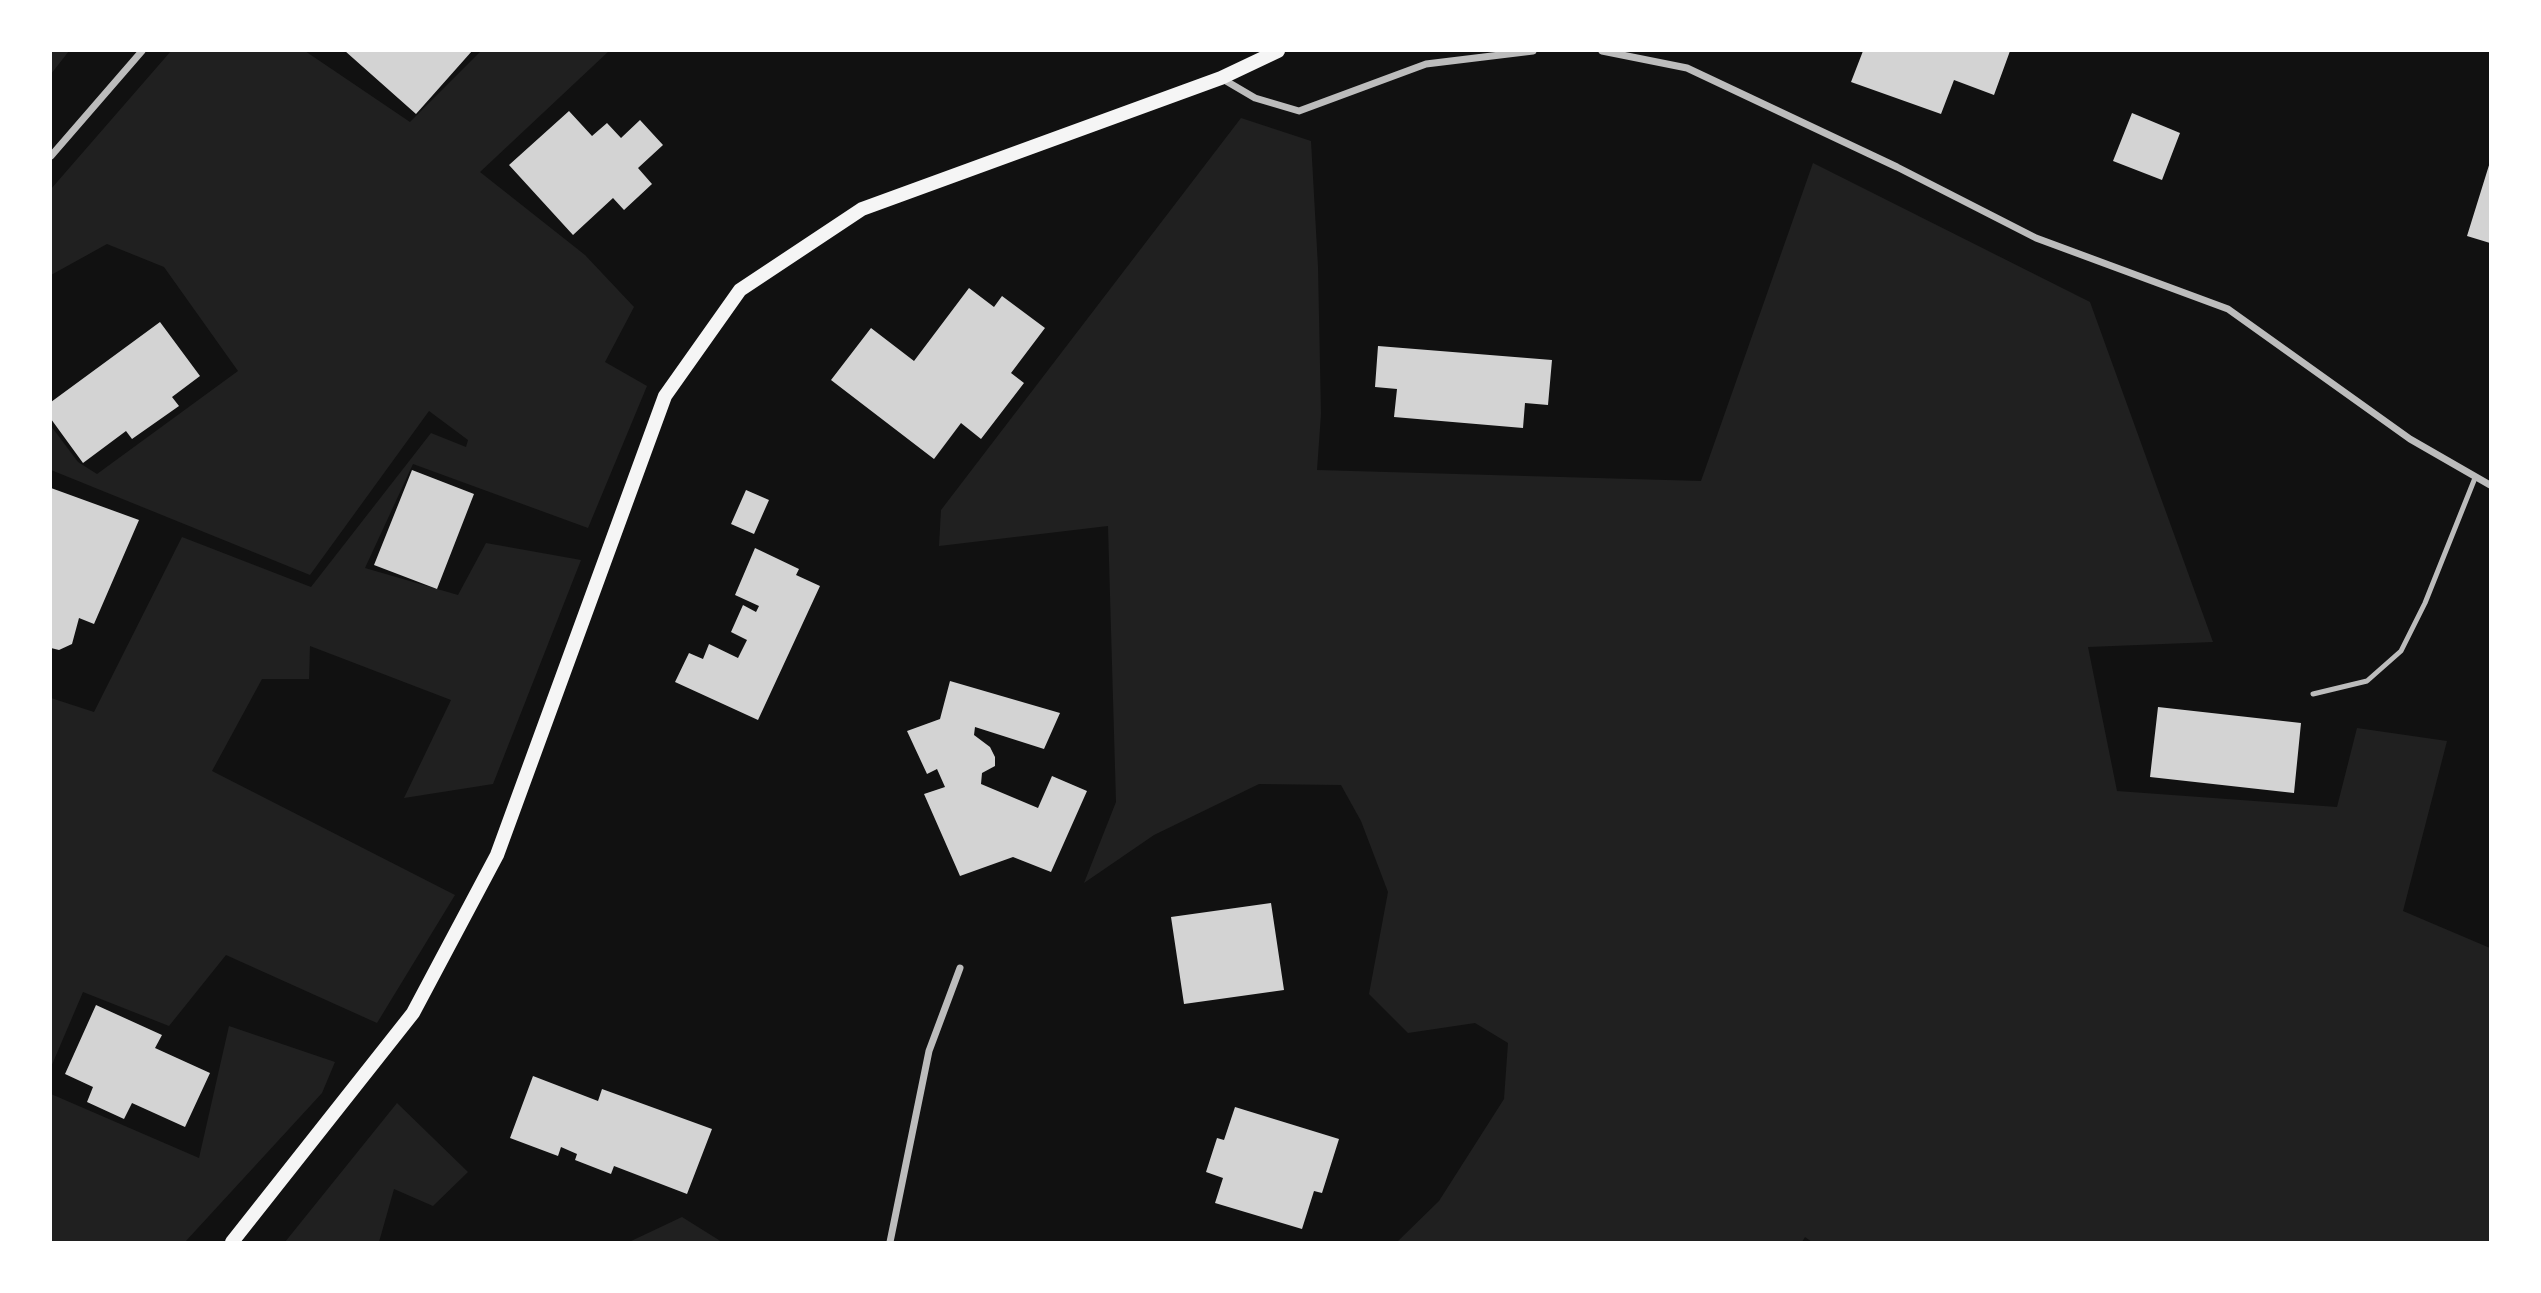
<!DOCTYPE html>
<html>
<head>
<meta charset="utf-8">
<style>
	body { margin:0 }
	#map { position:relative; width:2541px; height:1293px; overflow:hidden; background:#111; font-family:Manrope,sans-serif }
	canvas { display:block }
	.frame { position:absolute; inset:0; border:52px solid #fff; pointer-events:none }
</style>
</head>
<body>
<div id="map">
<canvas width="2541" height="1293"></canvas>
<div class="frame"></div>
</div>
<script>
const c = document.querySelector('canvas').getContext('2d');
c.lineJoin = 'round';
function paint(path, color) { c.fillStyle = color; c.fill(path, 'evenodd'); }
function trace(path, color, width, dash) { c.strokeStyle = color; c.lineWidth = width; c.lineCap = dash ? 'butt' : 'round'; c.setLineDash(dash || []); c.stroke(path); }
paint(new Path2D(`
	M51 51H69L51 74Z
	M171 51H305L410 122 481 51H609L480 172 585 255 634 307 605 362 647 386 588 528 413 464 365 568 458 595 486 543 581 560 493 784 404 798 451 700 310 646 309 679H262L212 771 455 895 377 1023 226 955 169 1026 83 992 51 1067V698L94 712 182 537 311 587 431 433 466 447 468 440 429 411 310 575 51 470V426L78 462 97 474 238 371 164 267 107 244 51 275V189Z
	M1241 118 1311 141 1318 267 1321 414 1317 470 1701 481 1813 163 2090 302 2213 642 2088 647 2117 791 2337 807 2357 728 2447 741 2403 911 2490 948V1242H1812L1805 1237 1802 1242H1397L1439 1201 1504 1099 1508 1043 1475 1023 1408 1033 1369 994 1388 892 1361 821 1341 785 1259 784 1154 835 1084 883 1116 802 1108 526 939 546 941 510Z
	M229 1026 335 1062 322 1093 185 1242H51V1094L199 1158Z
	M397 1103 468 1172 433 1206 394 1189 379 1242H285Z
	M682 1217 722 1242H629Z`), '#202020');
paint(new Path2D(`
	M345 51H472L416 114Z
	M1863 51H2010L1994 95 1954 80 1941 114 1851 82Z
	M569 111 592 136 607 123 621 138 640 120 663 145 638 168 652 184 624 210 613 198 573 235 509 165Z
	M2132 113 2180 133 2162 180 2113 161Z
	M2490 162V243L2467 236Z
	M969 288 994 307 1002 296 1045 328 1011 373 1024 383 981 439 961 423 934 459 831 380 871 328 914 361Z
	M160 322 200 376 172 397 179 406 132 439 126 431 83 463 51 419V402Z
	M1378 346 1552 360 1548 405 1525 403 1523 428 1394 417 1397 389 1375 387Z
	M412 470 474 494 437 589 374 565Z
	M51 488 139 520 94 624 79 618 72 644 59 650 51 648Z
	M746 490 769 500 754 534 731 524Z
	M755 548 799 569 796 575 820 586 758 720 675 682 689 653 703 659 709 644 738 658 747 640 731 632 743 605 756 612 759 606 735 595Z
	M950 681 1060 713 1044 749 975 727 974 735 990 747 995 757V766L982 773 981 784 1038 808 1052 776 1087 791 1051 872 1013 857 960 876 924 794 945 787 937 769 927 774 907 731 940 719Z
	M2158 707 2301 723 2294 793 2150 777Z
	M1271 903 1284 990 1184 1004 1171 917Z
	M96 1005 162 1035 155 1048 210 1073 185 1127 132 1103 124 1119 87 1102 93 1087 65 1074Z
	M533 1076 598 1101 602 1089 712 1129 687 1194 614 1166 611 1174 575 1160 577 1154 561 1147 558 1156 510 1138Z
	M1235 1107 1339 1139 1322 1193 1314 1191 1302 1229 1215 1203 1223 1178 1206 1172 1217 1138 1224 1140Z`), '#d3d3d3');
trace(new Path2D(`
	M2313 694 2367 681 2401 651 2425 603 2475 478`), '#bcbcbc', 5);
trace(new Path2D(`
	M1602 51 1687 68 1897 167 2036 238 2228 309 2410 439 2490 485
	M1221 78 1255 98 1299 111 1426 64 1533 51
	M51 156 142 51
	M890 1242 929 1051 960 968`), '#bcbcbc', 7);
trace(new Path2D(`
	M232 1242 413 1013 497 855 665 396 740 290 862 209 1221 78 1278 51`), '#f5f5f5', 14);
</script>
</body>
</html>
